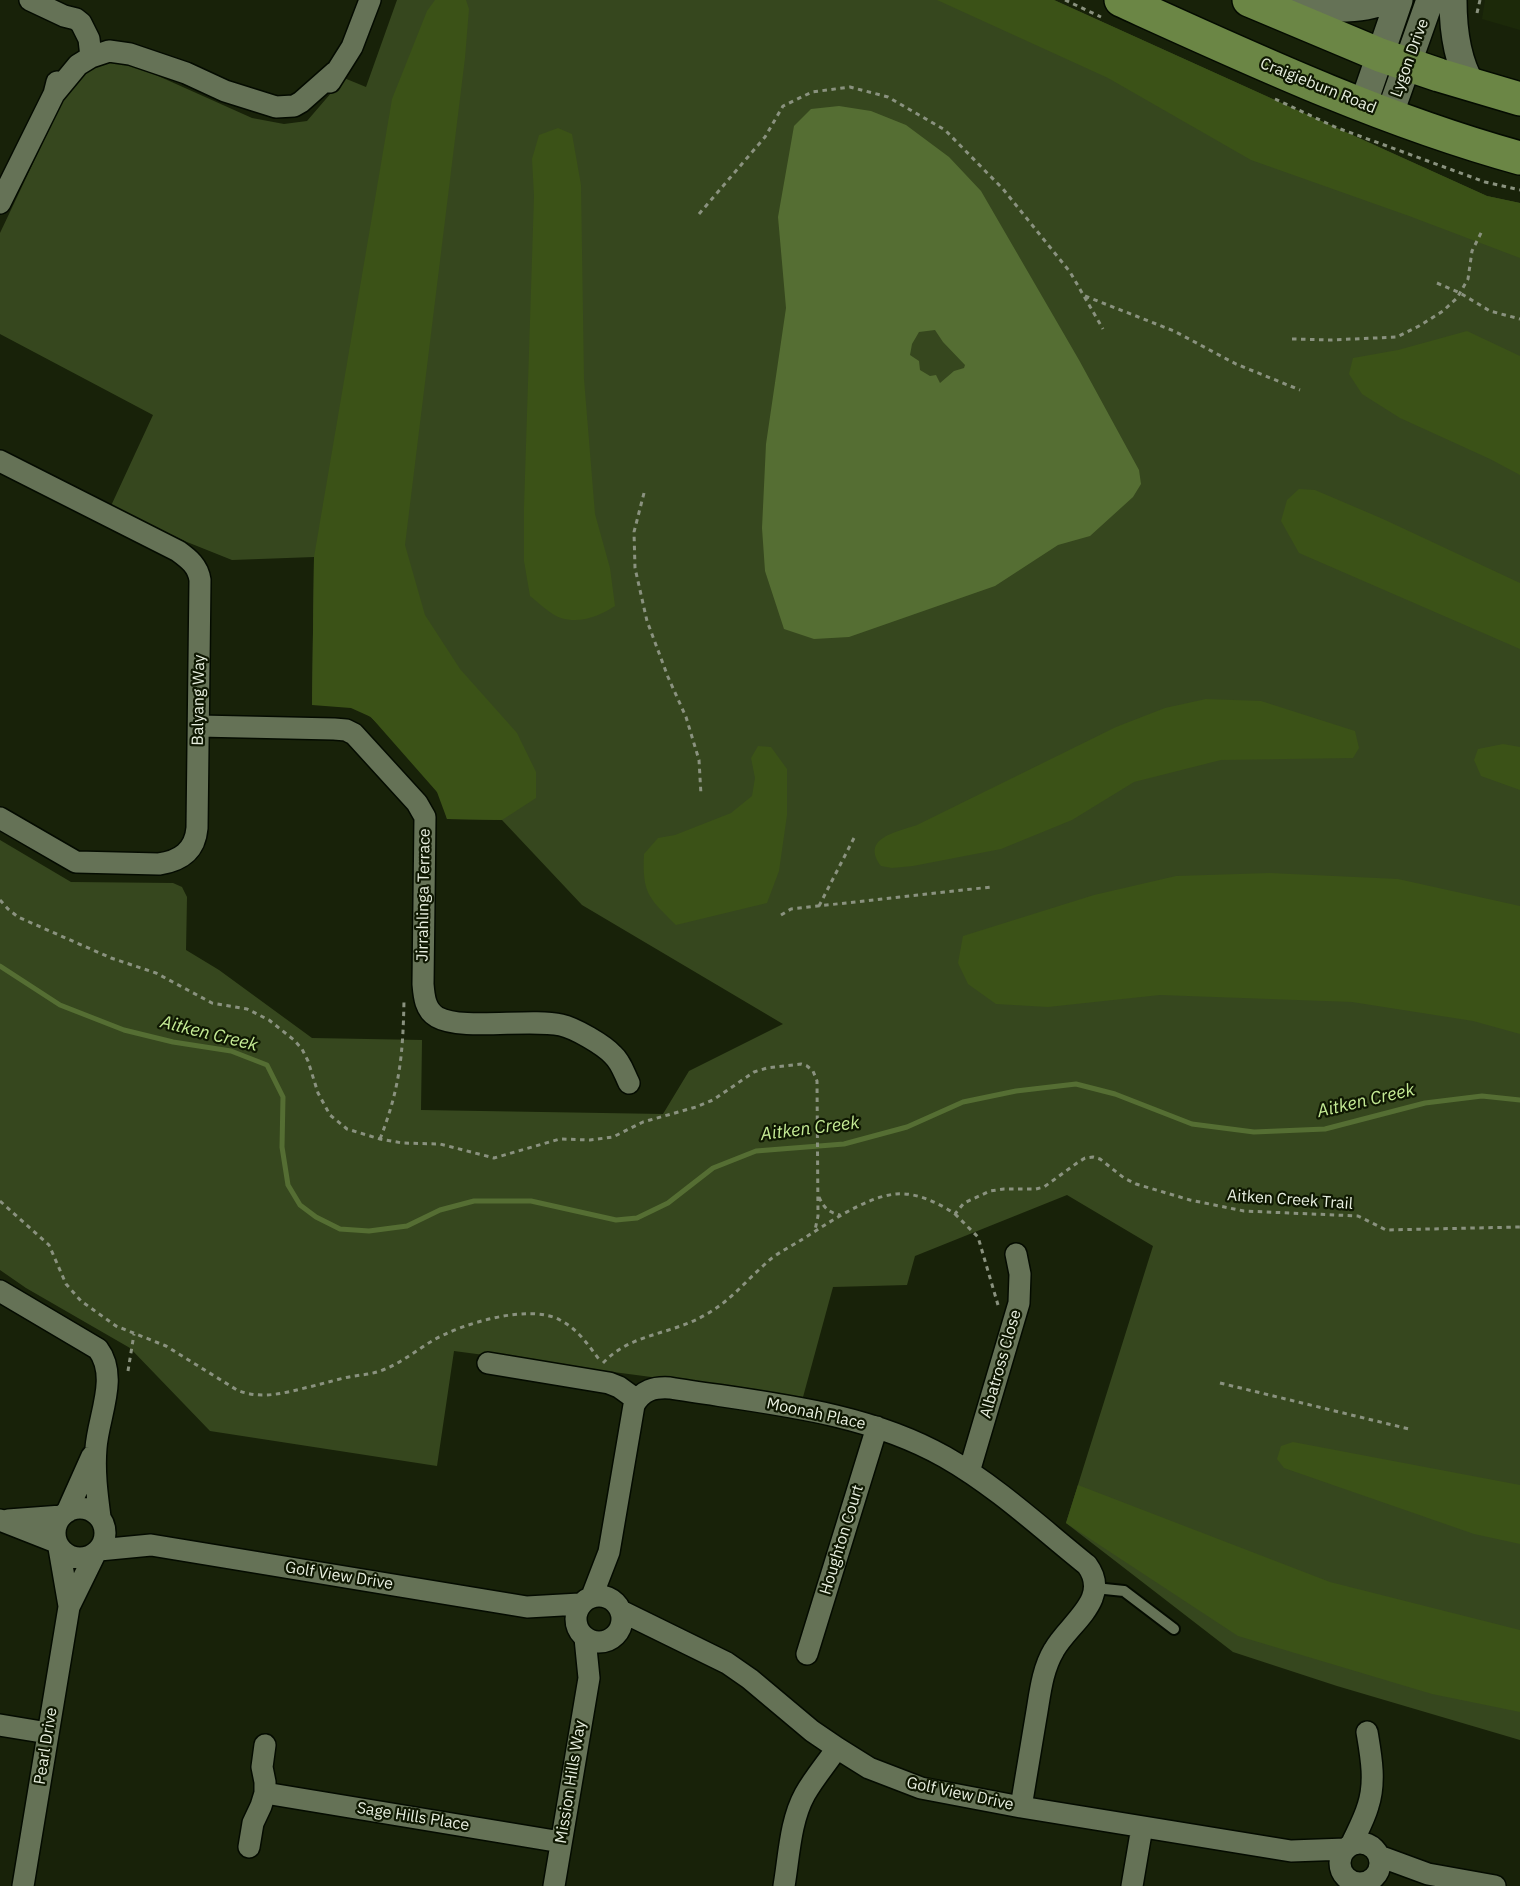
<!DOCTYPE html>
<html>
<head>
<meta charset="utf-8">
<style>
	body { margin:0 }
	canvas { display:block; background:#182209 }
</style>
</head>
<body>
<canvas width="1520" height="1886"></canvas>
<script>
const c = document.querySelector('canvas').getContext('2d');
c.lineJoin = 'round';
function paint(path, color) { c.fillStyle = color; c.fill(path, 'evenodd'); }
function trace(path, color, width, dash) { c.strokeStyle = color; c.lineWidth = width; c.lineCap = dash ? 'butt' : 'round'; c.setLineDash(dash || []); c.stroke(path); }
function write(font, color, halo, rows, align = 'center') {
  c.font = font + ' "IBM Plex Sans",sans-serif'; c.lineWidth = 4.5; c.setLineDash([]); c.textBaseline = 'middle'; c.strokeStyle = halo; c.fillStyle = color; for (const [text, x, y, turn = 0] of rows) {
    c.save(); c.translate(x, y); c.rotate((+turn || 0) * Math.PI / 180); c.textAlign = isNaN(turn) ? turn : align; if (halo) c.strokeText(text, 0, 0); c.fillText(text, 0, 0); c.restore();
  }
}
paint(new Path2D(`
	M1485 0H1520V30L1482 19Z`), '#1c2909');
paint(new Path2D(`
	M397 0H1054L1487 196 1520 203V1740L1337 1686 1233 1652 1066 1523 1153 1246 1067 1195 915 1256 907 1285 833 1287 803 1397 454 1351 437 1466 210 1431 130 1348 26 1288 0 1270V840L71 882 173 883 182 887 187 897 186 950 219 970 312 1038 422 1040 421 1110 663 1114 689 1071 783 1024 582 905 502 820 447 819C445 810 442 801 438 793 428 777 378 719 362 711 347 704 329 705 312 705L314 557 232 560 182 540 110 508 153 415 0 334V233L73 79 92 64 118 58 252 118 284 124 307 121 344 78 366 87Z`), '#36471e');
paint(new Path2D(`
	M435 0H466L469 9 465 58 405 545 425 615 460 669 517 733 536 772V798L502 820 447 819 437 792 371 717 351 708 312 705 314 557 392 99 427 11Z
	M937 0H1054L1487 196 1520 203V258L1409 216 1251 160 1108 78Z
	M558 128 572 134 581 185 584 379 595 514 610 568 615 606C599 616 581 624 561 618 551 615 539 603 530 596L524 561V507L534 196 532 159 539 135Z
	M1467 331 1520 356V475L1490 459 1400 418 1362 394 1349 374 1353 358 1398 350Z
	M1299 489 1315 490 1383 519 1520 583V649L1299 553 1281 521 1287 500Z
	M1206 699 1261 701 1355 731 1359 748 1353 758 1221 760 1134 782 1072 820 1001 849 913 866 892 868 881 866C860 838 897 832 917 825L1116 727 1165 708Z
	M1503 744 1520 747V790L1481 776 1474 760 1478 749Z
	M758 746 771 747 787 769V815L779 871 767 903 676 925C649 898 642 894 644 854L658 838 675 835 731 813 752 796 755 778 751 758Z
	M1270 873 1398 879 1520 906V1034L1473 1021 1352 1002 1160 995 1048 1007 996 1004 968 984 958 963 963 936 1094 895 1176 876Z
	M1293 1442 1520 1485V1544L1474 1534 1284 1468 1277 1459 1281 1446Z
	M1078 1485 1330 1582 1520 1630V1712L1432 1694 1238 1636 1066 1523Z`), '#3b5217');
paint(new Path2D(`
	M839 106 871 111 906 125 949 157 981 191 1079 360 1139 470 1141 484 1133 497 1090 536 1058 545 995 586 849 637 814 639 784 629 765 571 762 528 766 444 786 308 778 217 794 126 811 109ZM935 330 943 342 965 365 964 368 954 371 940 383 936 375 930 376 920 370 919 361 910 355 912 344 919 332Z`), '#556e33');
trace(new Path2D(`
	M0 966 60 1005 124 1030 173 1042 231 1051 267 1065 283 1097 282 1147 288 1185 300 1205 316 1217 340 1229 369 1231 407 1226 440 1210 474 1201H531L616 1220 637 1218 668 1203 713 1168 756 1151 844 1144 907 1127 963 1102 1016 1091 1076 1084 1115 1094 1192 1124 1254 1132 1325 1129 1425 1103 1482 1096 1520 1100`), '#556e33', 5);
const service = new Path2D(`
	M1095 1588 1124 1591 1174 1629`);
const minor = new Path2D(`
	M30 0 64 16 76 19 81 23 89 39 91 57
	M330 82 352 47 370 0
	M54 94 78 65 91 57 109 51 130 54 186 73 225 91 276 107 294 106 301 102 335 72
	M0 203 54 94 57 82
	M0 461 178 551C189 559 198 566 200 580L197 828C195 851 180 861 159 864L76 862 0 818
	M199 726 334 729 346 730 354 734 417 803 425 817 423 984C424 996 425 1010 437 1017 461 1031 530 1018 561 1025 575 1028 604 1045 613 1055 621 1062 624 1073 629 1083
	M0 1291 98 1349C119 1377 98 1417 96 1448 94 1471 97 1494 100 1517
	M488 1363 609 1383 619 1387 637 1400
	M969 1472 1019 1303 1020 1274 1016 1254
	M55 1533a25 25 0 1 1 50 0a25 25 0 1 1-50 0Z
	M67 1512 92 1456
	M0 1520 56 1542
	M8 1520 62 1516
	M59 1548 69 1606
	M99 1550 151 1545 527 1607 580 1604
	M576 1619a23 23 0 1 1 46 0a23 23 0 1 1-46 0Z
	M592 1596 609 1552 634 1405C642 1390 654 1387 670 1388 762 1403 862 1410 945 1457 996 1486 1041 1528 1087 1565 1112 1599 1069 1623 1054 1650 1042 1670 1040 1694 1036 1717 1031 1747 1026 1777 1021 1807
	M621 1611 727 1663 750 1679 812 1731 837 1748 869 1768 921 1788 1021 1807 1291 1851 1346 1849
	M807 1654 877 1427
	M0 1725 48 1733
	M265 1745 262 1767 265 1782V1793L561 1842
	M1340 1863a20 20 0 1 1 40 0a20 20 0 1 1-40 0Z
	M1351 1845C1357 1832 1364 1820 1368 1806 1376 1782 1371 1756 1367 1732
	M249 1847 253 1823 261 1806 265 1793
	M1379 1856 1428 1874 1495 1886
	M23 1886 69 1607 95 1554
	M554 1886 589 1678 585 1638
	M784 1886C789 1857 790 1821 805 1794 814 1778 827 1763 837 1748
	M1132 1886 1142 1827`);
const tertiary = new Path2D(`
	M1269 0C1299 7 1358 14 1385 0
	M1453 0C1453 29 1457 61 1472 86
	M1363 105 1399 0
	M1389 116 1430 0`);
const primary = new Path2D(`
	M1121 0C1251 59 1382 120 1520 158
	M1249 0 1380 55 1439 75 1520 99`);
trace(service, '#040b00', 14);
trace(minor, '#040b00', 24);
trace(tertiary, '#040b00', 30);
trace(primary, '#040b00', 36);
trace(new Path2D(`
	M1065 0 1101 17
	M1477 13 1480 0
	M1275 99 1335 127 1485 182 1520 190
	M699 214 765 137 783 106 812 92 850 87 888 97 945 130 1003 189 1070 272 1103 329
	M1437 283 1460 293 1490 311 1520 319
	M1085 296 1174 331 1236 364 1300 390
	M1292 339 1331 340 1397 337 1419 326 1443 311 1457 298 1468 279 1472 251 1483 229
	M644 493 634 532 635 568 647 621 668 677 686 717 699 760 701 795
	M0 900 8 909 18 917 111 958 156 973 212 1003 247 1009 269 1020 294 1040 302 1049 308 1061 318 1093 330 1115 347 1129 380 1139 402 1143 440 1144 494 1158 560 1139 590 1140 613 1137 643 1122 696 1107 713 1100 754 1072 767 1068 801 1064 807 1066 813 1071 817 1081 818 1216 815 1230
	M819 906 855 836
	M781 915 791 909 991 887
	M380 1139C400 1088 403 1054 404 1000
	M819 1197C824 1208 828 1212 840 1215
	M0 1201 49 1245 66 1284 81 1301 116 1326 166 1346 237 1390C261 1400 284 1393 309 1387 321 1384 332 1381 344 1378 356 1375 369 1375 380 1371 400 1364 415 1351 432 1341 460 1324 529 1303 560 1320 578 1329 589 1346 601 1362
	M955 1214 978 1237 998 1305
	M603 1363C631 1333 671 1335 705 1315 729 1302 744 1283 764 1265 774 1255 786 1249 798 1242 824 1226 864 1197 896 1194 916 1192 939 1203 955 1214L964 1203 990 1191 1004 1189H1036L1044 1187 1077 1163 1085 1158 1093 1157 1100 1159 1124 1178 1136 1184 1190 1200 1244 1211 1358 1216 1386 1230 1520 1227
	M128 1371 134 1334
	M1220 1383 1409 1429`), '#8a927f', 3, [4.5, 4.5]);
trace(service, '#657256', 10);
trace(minor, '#657256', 21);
trace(tertiary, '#657256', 27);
trace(primary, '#6b8645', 33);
write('16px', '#e8efe0', '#0f1802', [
	["Lygon Drive",1410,58,-70],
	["Craigieburn Road",1318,86,22],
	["Balyang Way",199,700,-89],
	["Jirrahlinga Terrace",424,895,-89],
	["Aitken Creek Trail",1290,1200,4],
	["Albatross Close",1001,1364,-74],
	["Moonah Place",816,1414,12],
	["Houghton Court",842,1540,-73],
	["Golf View Drive",339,1576,9],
	["Pearl Drive",46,1746,-81],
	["Mission Hills Way",571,1782,-81],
	["Golf View Drive",960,1794,12],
	["Sage Hills Place",413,1817,9]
]);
write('italic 18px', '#c5eb95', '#0f1802', [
	["Aitken Creek",209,1034,14],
	["Aitken Creek",1366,1101,-13],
	["Aitken Creek",810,1129,-7]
]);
</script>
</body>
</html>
